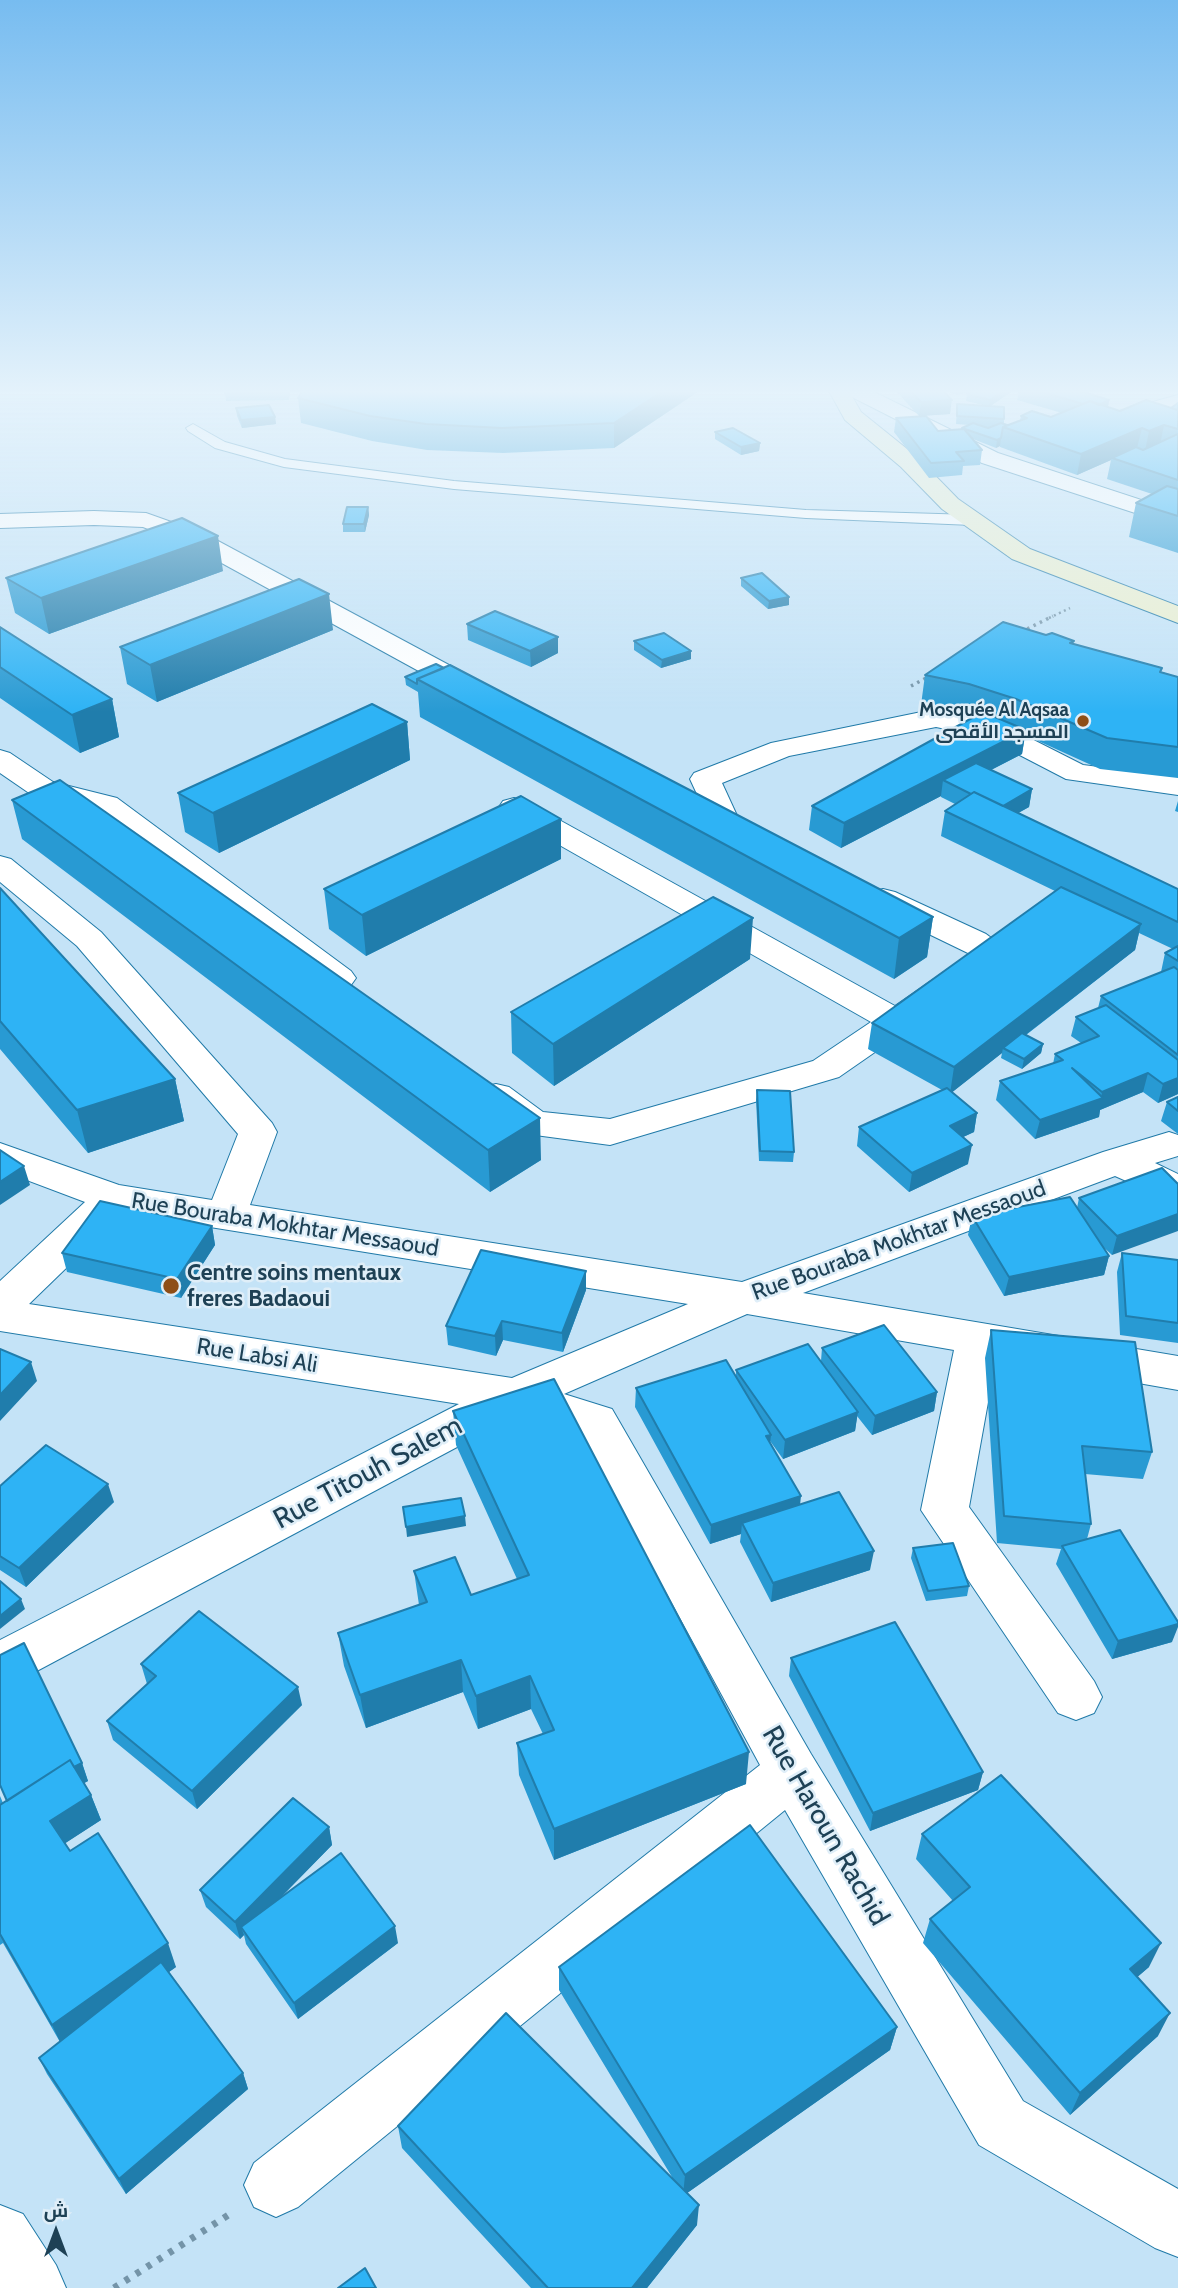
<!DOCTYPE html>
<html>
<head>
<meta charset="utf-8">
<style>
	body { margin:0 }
	#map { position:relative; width:1178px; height:2288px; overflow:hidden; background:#c4e3f7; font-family:Cabin,Cairo,sans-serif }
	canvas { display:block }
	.north { position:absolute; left:21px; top:2197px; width:70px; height:70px; -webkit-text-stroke:5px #dfeef8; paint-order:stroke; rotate:0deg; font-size:19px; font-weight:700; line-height:28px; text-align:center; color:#1e4155 }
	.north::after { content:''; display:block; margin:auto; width:24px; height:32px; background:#1e4155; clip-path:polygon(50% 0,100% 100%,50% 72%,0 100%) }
</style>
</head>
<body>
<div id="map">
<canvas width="1178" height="2288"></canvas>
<div class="north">ش</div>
</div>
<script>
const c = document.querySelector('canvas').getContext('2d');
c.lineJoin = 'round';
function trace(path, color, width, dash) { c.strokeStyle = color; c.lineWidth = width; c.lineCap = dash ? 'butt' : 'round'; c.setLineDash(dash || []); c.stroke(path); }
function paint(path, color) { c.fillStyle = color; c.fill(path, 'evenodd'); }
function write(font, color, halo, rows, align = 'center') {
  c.font = font + ' Cabin,Cairo,sans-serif'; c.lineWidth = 5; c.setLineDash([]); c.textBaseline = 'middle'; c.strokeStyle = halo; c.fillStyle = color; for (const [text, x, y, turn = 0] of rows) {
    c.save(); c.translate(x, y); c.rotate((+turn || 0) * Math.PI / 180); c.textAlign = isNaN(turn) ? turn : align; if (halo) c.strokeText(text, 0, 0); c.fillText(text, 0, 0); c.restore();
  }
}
const lane = new Path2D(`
	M193 424 225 442 285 459 454 481 806 510 972 515 980 520 972 525 806 518 454 489 284 467 215 448 188 431 186 428Z`);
const street = new Path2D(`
	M845 391H872L998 453 1178 512V527L982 463 848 395Z
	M1178 395V408C1157 416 1128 430 1105 425L1102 420 1105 415Z
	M94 511 146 513 205 534 488 686 492 692 488 698 478 700 468 698 187 544 143 527 94 525 0 528V514Z
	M936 709 1004 725 1083 765 1178 777V795L1066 779 985 737 936 727 789 756 722 783 739 820 764 831 769 838 764 845 753 847 715 833 690 779 694 773 771 743Z
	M0 750 10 753 53 782 117 798 351 971 356 978 351 985 339 988 327 985 95 811 32 795 0 773Z
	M514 798 525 801 895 1006 970 954 871 906 867 899 871 892 883 889 895 892 986 934C998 943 1010 951 999 966L839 1077 610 1145 520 1133 483 1105 477 1096 483 1087 496 1084 509 1087 543 1112 610 1119 813 1061 871 1022 503 813 499 807 503 801Z
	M0 856 11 859 101 932 272 1123 277 1132 250 1205 742 1282 1103 1152 1169 1132 1178 1135V1156L1155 1163 1178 1174V1204L1115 1176 803 1293 1178 1356V1390L996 1358 969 1507 1094 1681 1102 1697 1094 1713 1076 1720 1058 1713 921 1510 954 1350 747 1314 564 1394 612 1409 811 1754 1023 2101 1178 2189V2257L1155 2248 979 2145 785 1810 298 2207 276 2217 254 2207 244 2185 254 2163 760 1765 580 1434 519 1414 18 1681 0 1688V1640L459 1404 0 1331V1281L85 1202 0 1170V1143L119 1185 212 1200 238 1134 77 946 0 882ZM123 1213 688 1304 512 1378 29 1304Z
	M0 2205 23 2214 56 2265 66 2288H0Z`);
const secondary = new Path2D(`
	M829 391H849L861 412 917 457 958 499 1030 549 1178 606V623L1012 559 942 509 901 467 845 420Z`);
trace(lane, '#207aa8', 2);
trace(street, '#207aa8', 2);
trace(secondary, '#207aa8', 2);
trace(new Path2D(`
	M1049 618 1070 608`), '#7494a8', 2.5, [2, 3.5]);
trace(new Path2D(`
	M1021 632 1053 616
	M911 686 928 677`), '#7494a8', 3.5, [2.5, 4.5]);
trace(new Path2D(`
	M114 2288 230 2214`), '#7494a8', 7, [5, 8]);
paint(lane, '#fff');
paint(street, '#fff');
paint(secondary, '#ebefcf');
paint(new Path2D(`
	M225 391H290V393L289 400 226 401Z
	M699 391 614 448 503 453 427 450 372 441 301 423 298 398Z
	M896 391H943L950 414 919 416Z
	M947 391H1013L990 406 1004 419V424L1007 425 1020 420 1021 416 1051 417 1062 413 1017 400 1019 391H1080L1109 400 1108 407 1120 411 1171 408 1178 403V553L1129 537 1136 503 1152 494 1107 479 1111 460 1077 475 1000 447V446L996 448 973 439 982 450 980 465 963 466 962 475 929 478 894 432 896 418 938 431 961 430 962 428 969 425 956 424 957 404 987 406 966 401 967 394 970 392 956 395Z
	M236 408 275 417 276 424 242 428 237 416Z
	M715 432 760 443 759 451 741 455 715 439Z
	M368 507 369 515 365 532H343V524Z
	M223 571 49 634 15 613 6 578Z
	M741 578 789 605 768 609 741 586Z
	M467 624 558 653 531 667 468 640Z
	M0 627 112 699 119 737 80 753 0 698Z
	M333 630 157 702 127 684 120 647Z
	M1046 635 1074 641 1073 644 1178 677V778L1100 769 1025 735 1022 754 991 770 1032 789 1029 807 1018 813 1178 889V1094L1158 1103 1143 1092 1100 1110 1099 1117 1035 1139 996 1100 1000 1081 1053 1064 1055 1054 1081 1043 1071 1036 1076 1017 1098 1008 1101 996 1161 972 1165 953 1173 949 1139 933 1135 950 1026 1035 1043 1044 1041 1053 1022 1069 1001 1058 1002 1053 952 1092 977 1113 974 1132 963 1137 968 1164 909 1192 857 1146 859 1127 942 1090 868 1049 872 1023 1055 891 941 836 945 811 955 804 941 797V796L841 848 809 830 812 806 975 717 964 713 921 705 925 675Z
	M634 641 691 659 661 668 634 650Z
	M436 664 933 917 927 957 894 979 420 717 418 692 406 685 405 677Z
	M407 722 410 760 219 853 185 832 178 793Z
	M12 800 541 1160 490 1192 22 839Z
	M1178 801V812L1175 811Z
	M561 859 366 956 329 929 324 889Z
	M0 888 175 1079 184 1121 88 1153 0 1049Z
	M750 959 554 1086 512 1053 511 1012Z
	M757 1090 794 1152 793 1162 759 1161 756 1100Z
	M1178 1097V1134L1161 1121 1167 1102Z
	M1178 1184 1112 1255 1101 1245 1109 1256 1104 1275 1004 1296 968 1235 972 1216 1077 1208 1079 1198Z
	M212 1226 215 1245 181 1298 67 1272 62 1253Z
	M1122 1253 1178 1260V1343L1120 1335 1117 1272Z
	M586 1271V1290L563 1352 503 1340 496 1356 448 1345 446 1326Z
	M991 1330 1152 1452 1143 1479 1085 1474 1091 1524 1087 1539 1172 1642 1112 1659 1056 1564 1061 1549 997 1543 985 1358Z
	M822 1348 937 1392 934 1411 872 1435 857 1416 855 1431 783 1459 770 1441V1444L800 1505 870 1570 771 1602 740 1542 741 1534 710 1544 635 1407 636 1388 736 1377V1370L821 1361Z
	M453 1411 746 1784 554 1860 519 1775 517 1743 543 1734 531 1709 478 1729 463 1692 366 1728 344 1666 338 1633 419 1605 414 1571 471 1595 517 1579 456 1445Z
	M0 1486 114 1502 26 1587 0 1570Z
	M913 1548 969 1586 967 1596 926 1601 911 1558Z
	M791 1658 983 1772 978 1790 870 1831 789 1676Z
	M141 1664 302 1705 197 1809 113 1740 107 1721 147 1684Z
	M82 1763 88 1781 84 1783 91 1795 101 1820 65 1843 70 1851 176 1967 169 1972 243 2073 248 2089 126 2194 47 2074 39 2058 60 2042 3 1943 0 1945V1796L3 1803Z
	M329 1827 332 1845 280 1898 398 1943 298 2019 246 1944 244 1935 240 1939 206 1907 200 1890Z
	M922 1834 1149 1967 1137 1977 1158 2036 1070 2115 923 1943 930 1919 953 1901 916 1859Z
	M559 1967 897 2027 890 2050 687 2193 697 2225 647 2288H531L402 2148 398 2126 672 2177 559 1990Z`), '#289ad3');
paint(new Path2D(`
	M663 391H699L614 448V423Z
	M956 391H974L956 395Z
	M1003 391H1013L989 407 990 400Z
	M952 400 950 414 919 416 921 402Z
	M1109 400 1107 414 1094 407Z
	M275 417 276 424 242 428 241 420Z
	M1164 425 1160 445 1145 451 1149 431Z
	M1142 428 1137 448 1112 458 1111 460 1077 475 1081 454Z
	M1001 438 1000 446 996 448 997 440Z
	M760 443 759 451 741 455V447Z
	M368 507 369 515 365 532 364 524Z
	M218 536 223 571 49 634 41 598Z
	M329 594 333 630 157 702 150 665Z
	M789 597V605L768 609 769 601Z
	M558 637V653L531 667 530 651Z
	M691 651V659L661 668 662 660Z
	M112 699 119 737 80 753 72 715Z
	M407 722 410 760 219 853 213 813Z
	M1026 730 1022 754 958 787 943 780 941 796 841 848 844 823Z
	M1032 789 1029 807 997 825 1000 808Z
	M561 819V859L366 956 362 915Z
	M933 917 927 957 894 979 899 938Z
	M753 918 750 959 554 1086 553 1044Z
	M1141 924 1135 950 1006 1050 1003 1048 1002 1053 950 1094 954 1067Z
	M1043 1044 1041 1053 1022 1069 1024 1059Z
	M1148 1073 1143 1092 1100 1110 1099 1117 1035 1139 1040 1120 1101 1099 1102 1092Z
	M1178 1078V1094L1158 1103 1163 1084Z
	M175 1079 184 1121 88 1153 77 1110Z
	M977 1113 974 1132 946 1145 950 1126Z
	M540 1118 541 1160 490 1192 488 1150Z
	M972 1145 968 1164 909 1192 912 1173Z
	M24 1166 30 1185 0 1205V1182Z
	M1178 1214V1231L1112 1255 1117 1236Z
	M212 1226 215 1245 181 1298 177 1279Z
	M1109 1256 1104 1275 1004 1296 1009 1277Z
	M586 1271V1290L563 1352 562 1333Z
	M502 1321 503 1340 496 1356 495 1336Z
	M31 1362 37 1381 0 1421V1395Z
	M937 1392 934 1411 872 1435 875 1416Z
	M858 1412 855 1431 783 1459 785 1440Z
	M771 1435 769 1454 766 1436Z
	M108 1484 114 1502 26 1587 19 1568Z
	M801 1496 799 1515 742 1523 741 1534 710 1544 711 1525Z
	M465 1516 466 1526 407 1537 406 1527Z
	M874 1551 870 1570 771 1602 773 1583Z
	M21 1599 25 1609 0 1629V1616Z
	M1178 1624V1627L1172 1642 1112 1659 1118 1641Z
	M461 1660 463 1692 366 1728 360 1695Z
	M530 1676 531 1709 478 1729 476 1696Z
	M298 1687 302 1705 197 1809 192 1791Z
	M749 1752 746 1784 554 1860V1829Z
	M82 1763 88 1781 15 1820 8 1802Z
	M983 1772 978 1790 870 1831 873 1813Z
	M91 1795 101 1820 61 1846 50 1821Z
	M329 1827 332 1845 246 1933 241 1927 244 1935 240 1939 235 1922Z
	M395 1926 398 1943 298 2019 294 2003Z
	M168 1943 176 1967 63 2048 52 2025Z
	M1161 1943 1149 1967 1119 1993 1130 1969Z
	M1170 2013 1158 2036 1070 2115 1080 2093Z
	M897 2027 890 2050 683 2196 685 2175Z
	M243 2073 248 2089 126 2194 119 2179Z
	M699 2205 697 2225 647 2288H632Z`), '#207dac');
const building = new Path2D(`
	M225 391H288V392L225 394Z
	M302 391H663L614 423 502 428 426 424 370 416 298 398Z
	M910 391H943L952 400 921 402Z
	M972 391H1003L990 400 967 394Z
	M1039 391H1080L1109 400 1099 405 1090 401 1083 404Z
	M1146 400 1178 410V429L1164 425 1149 431 1142 428 1081 454 1003 427 1027 418 1021 416 1032 411 1051 417 1090 401 1120 411Z
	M1178 403V410L1171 408Z
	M957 404 1004 407V419L957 416Z
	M269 405 275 417 241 420 236 408Z
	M926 416 938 431 964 429 982 450 956 452 964 461 931 463 896 418Z
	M973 423 988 428 1001 423 1007 425 1003 427 1001 438 997 440 962 428Z
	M733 428 760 443 741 447 715 432Z
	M1178 434V480L1112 458 1136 447 1143 450Z
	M1167 486 1178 489V516L1136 503Z
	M347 507H368L364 524H343Z
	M182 518 218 536 41 598 6 578Z
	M762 573 789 597 769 601 741 578Z
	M299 579 329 594 150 665 120 647Z
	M495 611 558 637 530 651 467 624Z
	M1003 622 1046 635 1052 633 1074 641 1070 643 1162 668 1160 672 1178 677V747L1107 738 1016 699 969 684 925 675Z
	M0 627 112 699 72 715 0 667Z
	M664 633 691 651 662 660 634 641Z
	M436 664 444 668 417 679V684L405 677Z
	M450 665 933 917 899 938 417 679Z
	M372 704 407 722 213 813 178 793Z
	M983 712 1026 730 844 823 812 806Z
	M976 763 1032 789 1003 806 974 792 971 794 943 780Z
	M60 780 540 1118 488 1150 12 800Z
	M974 792 1178 889V922L945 811Z
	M521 796 561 819 362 915 324 889Z
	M1061 887 1141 924 954 1067 872 1023Z
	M0 888 175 1079 77 1110 0 1021Z
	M713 897 753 918 553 1044 511 1012Z
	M1178 946V961L1165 953Z
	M1174 967 1178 970V1055L1101 996Z
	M1106 1005 1178 1060V1078L1163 1084 1148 1073 1102 1092 1072 1068 1103 1098 1040 1120 1000 1081 1063 1060 1055 1054 1099 1036 1076 1017Z
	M1022 1033 1043 1044 1024 1059 1003 1048Z
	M947 1088 977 1113 950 1126 972 1145 912 1173 859 1127Z
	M757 1090 790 1091 794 1152 760 1151Z
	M1178 1097V1111L1167 1102Z
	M0 1150 24 1166 0 1182Z
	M1162 1168 1178 1184V1214L1117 1236 1079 1198Z
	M1070 1197 1109 1256 1009 1277 972 1216Z
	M100 1201 212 1226 177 1279 62 1253Z
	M481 1250 586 1271 562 1333 502 1321 495 1336 446 1326Z
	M1122 1253 1178 1260V1323L1126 1316Z
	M884 1325 937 1392 875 1416 822 1348Z
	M991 1330 1135 1342 1152 1452 1082 1446 1091 1524 1004 1516Z
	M808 1344 858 1412 785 1440 736 1370Z
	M0 1349 31 1362 0 1395Z
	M726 1360 771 1435 766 1436 801 1496 711 1525 636 1388Z
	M554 1379 749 1752 554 1829 517 1743 554 1730 530 1676 476 1696 461 1660 360 1695 338 1633 427 1602 414 1571 455 1557 471 1595 529 1575 453 1411Z
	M46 1445 108 1484 19 1568 0 1556V1486Z
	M839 1492 874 1551 773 1583 742 1523Z
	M461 1498 465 1516 406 1527 403 1507Z
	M1120 1530 1178 1622V1624L1118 1641 1062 1546Z
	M953 1543 969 1586 928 1591 913 1548Z
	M0 1581 21 1599 0 1616Z
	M199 1611 298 1687 192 1791 107 1721 156 1676 141 1664Z
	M895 1622 983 1772 873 1813 791 1658Z
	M24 1643 82 1763 74 1767 70 1760 7 1801 0 1785V1655Z
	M70 1760 91 1795 50 1821 70 1851 98 1833 168 1943 52 2025 0 1934V1805Z
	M1001 1775 1161 1943 1130 1969 1170 2013 1080 2093 930 1919 970 1887 922 1834Z
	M293 1798 329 1827 235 1922 200 1890Z
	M750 1825 897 2027 685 2175 559 1967Z
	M341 1853 395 1926 294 2003 241 1927Z
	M161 1962 243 2073 119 2179 39 2058Z
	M506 2013 699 2205 632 2288H548L398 2126Z
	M365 2268 376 2288H338Z`);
paint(building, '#2eb3f5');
trace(building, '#207dac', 2);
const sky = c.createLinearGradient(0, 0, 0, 712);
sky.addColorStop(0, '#77bcf0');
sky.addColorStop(0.55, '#e4f2fb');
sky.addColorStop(1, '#e4f2fb00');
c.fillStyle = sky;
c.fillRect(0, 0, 1178, 712);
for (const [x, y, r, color] of [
	[1083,721,7,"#8e4e17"],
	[171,1286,9,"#8e4e17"]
]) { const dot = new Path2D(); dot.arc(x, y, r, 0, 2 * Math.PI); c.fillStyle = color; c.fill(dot); trace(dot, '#dfeef8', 2.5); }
write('bold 19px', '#1e4155', '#dfeef8', [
	["Mosquée Al Aqsaa",1069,710],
	["المسجد الأقصى",1069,732]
], 'right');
write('23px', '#1e4155', '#dfeef8', [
	["Rue Bouraba Mokhtar Messaoud",285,1225,9],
	["Rue Bouraba Mokhtar Messaoud",899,1241,-20],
	["Rue Labsi Ali",257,1356,9]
]);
write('bold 23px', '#1e4155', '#dfeef8', [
	["Centre soins mentaux",187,1273],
	["freres Badaoui",187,1299]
], 'left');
write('28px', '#1e4155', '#dfeef8', [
	["Rue Titouh Salem",368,1473,-28],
	["Rue Haroun Rachid",825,1826,60]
]);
</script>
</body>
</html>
